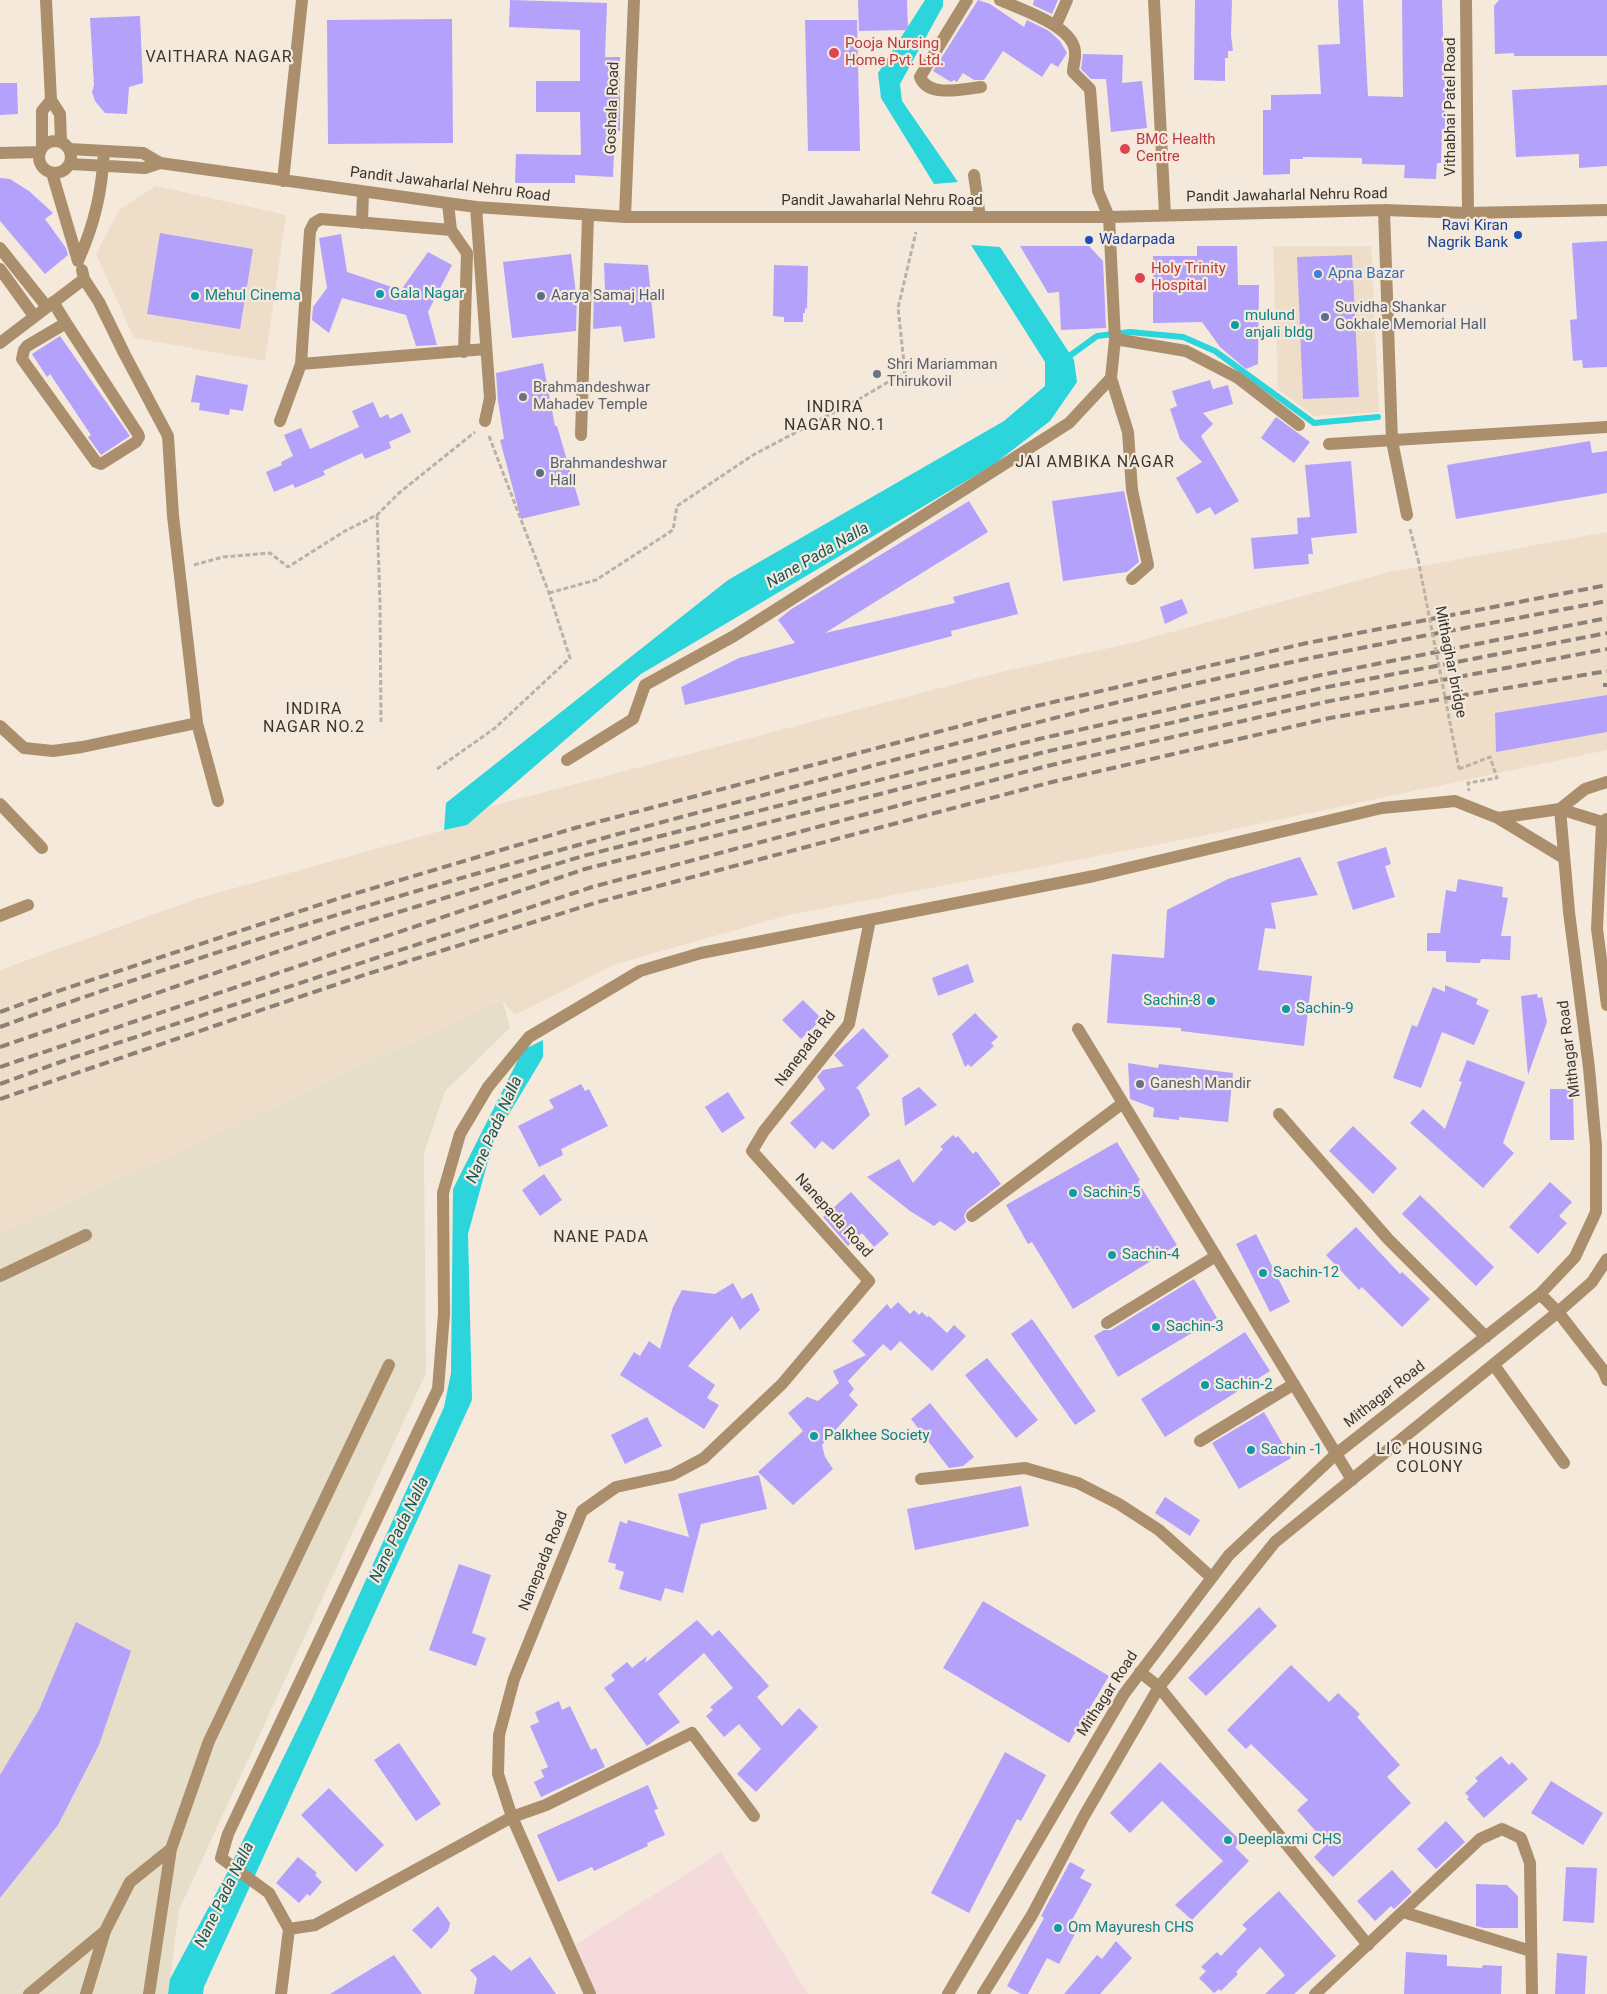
<!DOCTYPE html>
<html>
<head>
<meta charset="utf-8">
<style>
	body { margin:0 }
	canvas { display:block; background:#f5e9db }
</style>
</head>
<body>
<canvas width="1607" height="1994"></canvas>
<script>
const c = document.querySelector('canvas').getContext('2d');
c.lineJoin = 'round';
function paint(path, color) { c.fillStyle = color; c.fill(path, 'evenodd'); }
function trace(path, color, width, dash) { c.strokeStyle = color; c.lineWidth = width; c.lineCap = dash ? 'butt' : 'round'; c.setLineDash(dash || []); c.stroke(path); }
function write(font, color, halo, rows, align = 'center') {
  c.font = font + ' Roboto,sans-serif'; c.lineWidth = 4.5; c.setLineDash([]); c.textBaseline = 'middle'; c.strokeStyle = halo; c.fillStyle = color; for (const [text, x, y, turn = 0] of rows) {
    c.save(); c.translate(x, y); c.rotate((+turn || 0) * Math.PI / 180); c.textAlign = isNaN(turn) ? turn : align; if (halo) c.strokeText(text, 0, 0); c.fillText(text, 0, 0); c.restore();
  }
}
paint(new Path2D(`
	M156 186 286 215 265 361 134 338 96 254 119 210Z
	M1273 246H1371L1379 412 1314 416 1278 389Z
	M1607 532V750L1197 837 789 915 616 964 515 1015 501 999 236 1125 0 1234V970L199 898 444 830 467 825 488 807 997 673 1132 643 1389 572Z`), '#eedec9');
paint(new Path2D(`
	M502 999 510 1028 445 1091 424 1153 426 1373 179 1910 168 1994H0V1234L236 1125Z`), '#e6dec9');
paint(new Path2D(`
	M721 1852 808 1994H596L576 1944Z`), '#f5dadc');
paint(new Path2D(`
	M925 0H943V6L900 84 902 101 958 182 934 184 881 98 878 73Z
	M971 245 1000 247 1074 360 1077 382 1050 421 993 465 641 674 467 825 444 830 446 803 728 580 1004 421 1045 386V362Z
	M543 1040V1057L494 1139 468 1234 472 1400 204 1987 203 1994H168L170 1979 225 1877 312 1699 444 1407 451 1373 453 1189 523 1050Z`), '#2bd5db');
trace(new Path2D(`
	M1064 360 1097 336 1130 332 1183 337 1215 351 1314 423 1378 417`), '#2bd5db', 6);
paint(new Path2D(`
	M510 0 607 3 605 57H620V131H615L613 177 575 175V183H515L516 154 581 155 580 112H536V81H580V30L509 27Z
	M858 0H907L908 30 859 31Z
	M978 0 990 4 1024 27 1027 20 1049 31 1060 41 1067 53 1058 67 1051 63 1042 77 1003 51 984 80H974L963 73 957 82 954 80 951 82 933 71Z
	M1034 0H1058L1052 14 1033 5Z
	M1195 0H1232L1231 35 1233 51H1228V58H1225V81L1194 80Z
	M1338 0H1363L1368 96 1403 97 1402 0H1442L1445 93V131H1442L1441 163H1437L1436 179 1404 178 1405 165 1362 164V158L1303 157V159H1290V174L1263 175V110H1271V95L1321 94 1318 45 1340 44Z
	M1499 0H1607V56H1514V53L1495 54 1494 6Z
	M140 16 143 83 129 87 127 114 105 113 95 101 92 92 94 85 90 18Z
	M452 19 453 143 328 144 327 20Z
	M805 20H857L860 151H808Z
	M1083 54 1123 55 1122 83 1142 81 1147 128 1111 132 1106 79H1091L1081 69Z
	M0 83H17L18 114 0 115Z
	M1607 85V166L1579 168V154L1516 157 1512 90Z
	M0 178 10 179 29 191 53 213 45 219 66 248 68 255 45 274 0 221Z
	M160 233 253 249 240 329 147 314Z
	M341 234 347 272 401 290 428 252 452 265 428 312 437 345 416 346 406 315 342 298 329 333 312 320 313 307 327 288 319 238Z
	M1607 241V367L1583 368 1582 360 1573 361 1570 320 1577 319 1572 243Z
	M1020 246H1089L1103 261 1106 328 1061 330 1059 292 1048 293Z
	M1197 246H1237L1238 285H1259L1258 364 1246 369 1220 347 1202 322 1153 323V256H1197Z
	M571 254 576 293H577L576 331 512 338 503 262Z
	M1352 255 1359 397 1303 399 1297 257Z
	M604 263 648 265 655 338 624 342 621 326 593 329 594 291 605 290Z
	M774 265 808 266 807 309 805 308V313H803V322H784V317L773 316Z
	M60 336 130 436 101 455 88 437 91 435 50 374 47 377 32 354Z
	M543 363 555 426H557L580 505 521 519 500 440 504 439 498 401 496 373Z
	M196 375 248 385 243 411 230 409 229 415 199 410 200 403 191 402Z
	M1210 380 1213 389 1228 385 1233 404 1203 413 1213 424 1201 436 1239 501 1215 515 1210 507 1197 514 1176 478 1202 462 1180 439 1170 409 1177 406 1172 391Z
	M373 402 380 418 388 414 390 419 402 413 411 432 389 442 391 448 365 459 362 453 323 471 325 475 295 488 293 484 274 492 266 472 282 465 281 462 293 456 284 435 301 428 310 449 359 427 352 411Z
	M1276 417 1310 442 1294 463 1261 438Z
	M1590 441 1592 453 1607 451V493L1456 519 1447 465Z
	M1351 461 1357 533 1311 538 1313 554H1308L1309 564 1254 569 1251 538 1298 534 1297 518 1310 517 1305 465Z
	M1124 491 1139 562 1127 572 1063 581 1052 501Z
	M969 501 988 532 825 633 955 603 953 597 1009 582 1018 614 951 631 952 636 755 688 685 705 681 687 739 658 795 643 778 620 790 610Z
	M1182 599 1188 613 1165 624 1160 607Z
	M1607 695V732L1496 752 1495 713Z
	M1386 847 1391 864 1385 866 1395 897 1353 910 1337 862Z
	M1300 857 1318 895 1271 903 1276 929 1265 928 1258 970 1312 976 1304 1046 1181 1031V1028L1107 1023 1112 954 1164 958 1167 910 1228 879Z
	M1458 879 1503 887 1502 897 1508 898 1501 936H1511L1510 960 1481 959 1480 963 1446 962V951H1427V933H1440L1446 890 1456 892Z
	M968 964 974 982 938 996 932 978Z
	M1445 985 1478 999 1476 1004 1489 1010 1474 1045 1442 1032 1421 1088 1393 1078 1412 1025 1417 1027 1433 987 1445 992Z
	M1537 994 1538 998 1542 997 1547 1022 1528 1075 1521 996Z
	M803 1000 822 1019 801 1039 782 1020Z
	M975 1013 998 1037 991 1043 994 1046 971 1067 968 1064 965 1067 952 1034Z
	M863 1028 889 1056 856 1088 859 1090 870 1115 833 1150 822 1141 815 1149 790 1123 825 1089 817 1077 823 1070 844 1066 834 1055Z
	M1467 1060 1525 1082 1503 1143 1514 1153 1483 1188 1410 1123 1423 1109 1445 1129 1462 1082 1459 1081Z
	M1128 1063 1158 1068 1159 1064 1233 1073 1228 1122 1179 1117V1120L1153 1117 1154 1108 1130 1099Z
	M581 1084 585 1091 589 1089 608 1126 561 1149 563 1155 539 1167 518 1126 554 1108 549 1100Z
	M919 1087 937 1105 905 1126 902 1098Z
	M1550 1089H1573L1574 1140H1550Z
	M728 1092 745 1118 722 1133 705 1107Z
	M1353 1126 1397 1168 1373 1194 1329 1151Z
	M953 1135 956 1138 958 1136 973 1154 976 1151 1001 1184 967 1210 964 1216 966 1222 955 1231 940 1221 934 1226 910 1211 867 1177 899 1159 913 1183 943 1149 940 1147Z
	M1117 1142 1140 1180 1138 1182 1177 1245 1073 1309 1032 1242 1028 1244 1006 1205Z
	M544 1174 562 1200 540 1216 522 1190Z
	M1550 1182 1572 1202 1559 1216 1567 1223 1538 1254 1509 1227Z
	M851 1192 889 1234 874 1247 862 1233 848 1246 823 1217Z
	M1420 1195 1494 1267 1476 1286 1402 1214Z
	M1356 1227 1400 1274 1402 1272 1430 1299 1402 1327 1362 1287 1359 1290 1326 1255Z
	M1256 1234 1290 1302 1270 1312 1236 1244Z
	M1194 1279 1217 1318 1118 1377 1094 1336 1104 1330H1111Z
	M733 1283 742 1299 752 1293 760 1310 740 1330 732 1316 688 1366 715 1385 707 1398 719 1405 704 1429 620 1375 634 1352 640 1356 649 1341 660 1349 673 1307 682 1290 715 1294Z
	M898 1302 910 1314 914 1310 919 1315 922 1312 927 1317 929 1316 947 1333 954 1325 966 1336 932 1371 900 1341 891 1351 883 1344 848 1381 854 1389 849 1395 858 1405 822 1445 825 1457 833 1469 793 1505 758 1472 803 1431 788 1413 807 1397 818 1401 839 1383 833 1371 866 1355 852 1341 887 1304 891 1309Z
	M1032 1319 1096 1411 1075 1425 1011 1334Z
	M1245 1332 1270 1371 1165 1437 1141 1399Z
	M987 1358 1038 1420 1016 1438 965 1375Z
	M930 1403 974 1457 963 1466 949 1468 911 1419Z
	M1264 1412 1291 1458 1239 1489 1212 1443Z
	M647 1417 662 1446 625 1464 611 1435Z
	M759 1475 767 1509 701 1524 683 1593 665 1588 661 1601 619 1589 624 1572 615 1569 616 1564 608 1562 620 1521 627 1524 628 1520 689 1537 678 1494Z
	M1021 1486 1029 1526 915 1550 907 1509Z
	M1165 1497 1200 1520 1190 1536 1155 1513Z
	M459 1564 491 1575 472 1633 486 1638 476 1666 429 1650Z
	M983 1601 1109 1676 1069 1743 943 1668Z
	M1259 1607 1277 1626 1206 1696 1188 1678Z
	M697 1620 712 1636 719 1630 769 1686 757 1697 782 1726 799 1708 818 1727 756 1792 737 1774 761 1749 739 1724 724 1737 706 1716 713 1710 710 1707 733 1688 704 1653 658 1694 680 1722 647 1746 604 1688 615 1680 611 1675 627 1662 632 1668 647 1656 645 1663Z
	M76 1622 131 1651 99 1745 58 1825 0 1898V1775L39 1710Z
	M1291 1665 1329 1702 1338 1693 1360 1714 1357 1717 1400 1765 1387 1777 1411 1803 1333 1877 1314 1857 1327 1844 1297 1810 1308 1800 1251 1744 1246 1749 1227 1730Z
	M559 1701 562 1710 570 1706 591 1750 596 1748 605 1767 541 1797 534 1782 544 1777 541 1770 548 1767 530 1726 539 1722 535 1712Z
	M399 1743 441 1804 416 1821 374 1760Z
	M1005 1752 1046 1775 1021 1821 1017 1819 969 1913 931 1893Z
	M1501 1756 1509 1765 1512 1762 1528 1779 1484 1818 1467 1799 1469 1797 1465 1793 1478 1781 1475 1778Z
	M1160 1762 1241 1841 1235 1847 1249 1861 1192 1920 1175 1905 1223 1861 1162 1801 1130 1833 1110 1813Z
	M1551 1781 1603 1813 1583 1845 1531 1813Z
	M648 1785 658 1809 654 1810 665 1835 647 1843 648 1846 594 1871 592 1867 558 1882 537 1835Z
	M329 1788 384 1845 356 1872 301 1815Z
	M1446 1821 1465 1842 1436 1869 1417 1849Z
	M298 1857 317 1873 315 1875 322 1882 310 1896 307 1894 299 1903 276 1883Z
	M1070 1862 1085 1870 1080 1878 1092 1884 1067 1929 1075 1934 1059 1964 1047 1958 1028 1994H1021L1007 1986 1044 1918 1041 1916Z
	M1566 1867 1597 1868 1594 1923 1563 1921Z
	M1392 1870 1412 1892 1394 1909 1391 1906 1375 1921 1357 1901Z
	M1476 1884 1507 1885 1518 1896V1928H1484L1476 1926Z
	M1279 1891 1336 1956 1294 1994H1265L1285 1975 1260 1947 1236 1972 1238 1974 1221 1991 1219 1989 1214 1993 1199 1978 1206 1971 1201 1967 1217 1952 1221 1956 1247 1929 1242 1925Z
	M438 1906 450 1923 448 1931 431 1949 412 1930Z
	M1116 1941 1132 1958 1100 1994H1064L1097 1955 1102 1959Z
	M1406 1952 1447 1955V1966L1482 1968 1483 1965 1502 1966 1501 1994H1404Z
	M1557 1953 1587 1956 1585 1994H1555Z
	M394 1955 422 1994H330Z
	M494 1955 511 1971 530 1957 556 1994H474L477 1978 470 1970Z`), '#b3a1fc');
trace(new Path2D(`
	M377 515 380 603 381 722
	M1410 529 1418 559
	M194 565 223 557 270 553 288 567 345 531 377 515 399 493 475 432
	M549 593 596 580 673 530 677 506 753 455 861 398 905 372 898 308 916 232
	M437 769 495 728 570 658 549 593 489 436
	M1459 769 1490 757 1497 778 1468 783 1469 791`), '#bbb2a6', 3, [5, 2.5]);
trace(new Path2D(`
	M46 0 51 100
	M967 0 920 77C928 98 963 89 981 87
	M1000 0C1020 9 1074 26 1075 52 1076 58 1073 66 1073 72L1090 89 1098 191 1109 217 1115 339 1111 378 1128 432 1132 490 1148 565 1132 579
	M1154 0 1165 215
	M1466 0 1468 213
	M1056 25 1067 0
	M39 157a16 16 0 1 1 32 0a16 16 0 1 1-32 0Z
	M42 148V111L51 100 60 114 61 142
	M69 149 143 153 160 163 145 168 70 164
	M0 153 40 152
	M160 163 476 207 625 217H1109L1384 210 1468 213 1607 210
	M52 173 78 261C95 223 102 191 104 151
	M974 175 980 217
	M283 181 302 0
	M448 204 451 230 467 253 464 352
	M476 207 490 398 485 421
	M1384 210 1392 441 1407 515
	M625 217 634 0
	M362 223 363 192
	M0 248 47 307
	M0 269 34 316
	M84 279 99 302 125 355 168 436 173 516 197 723 218 801
	M53 302 66 323 138 434 139 437 136 442 101 464 96 462 22 359 24 350 27 346 66 323
	M1115 339 1186 351 1238 378 1299 425
	M0 343 84 279 82 270
	M301 364 310 231 314 223 321 219 451 230
	M280 421 301 364 486 349
	M581 435 588 216
	M1329 444 1607 427
	M0 726 24 748 53 751 82 747 197 723
	M567 760 633 719 645 685 734 636 1069 423 1111 378
	M0 804 42 848
	M1498 818 1560 809 1602 822
	M1607 819 1602 822 1597 929 1607 1005
	M0 916 28 905
	M1078 1029 1352 1480
	M1279 1114 1388 1239 1486 1337
	M972 1216 1123 1103
	M0 1276 86 1235
	M1540 1294 1558 1312 1603 1370 1607 1380
	M1107 1323 1216 1256
	M1494 1365 1564 1463
	M1200 1441 1294 1384
	M921 1479 1025 1468 1078 1483 1119 1504 1159 1530 1211 1577
	M1140 1672 1159 1687 1368 1945
	M754 1816 692 1733 546 1805 512 1817 315 1925 289 1929 269 1893 221 1858 228 1834 438 1389 444 1314 443 1193 460 1134 488 1087 529 1037 640 971 701 953 1094 876 1382 808 1455 801 1498 818 1564 858
	M1403 1912 1531 1951
	M29 1994 105 1931
	M86 1994 105 1931 130 1882 171 1849
	M149 1994 171 1849 209 1741 389 1365
	M281 1994 289 1929
	M590 1994 512 1817 498 1774 499 1735 514 1679 582 1511 616 1487 672 1475 704 1458 782 1384 869 1281 752 1151 764 1131 849 1024 870 920
	M948 1994 1124 1694 1229 1555 1336 1454 1540 1294 1575 1257 1596 1212V1146L1589 1068 1569 912 1560 809 1585 789 1607 782
	M983 1994 1032 1915 1084 1816 1159 1687 1275 1542 1558 1312 1592 1282 1607 1259
	M1315 1994 1480 1839 1502 1829 1521 1838 1530 1863 1532 1994`), '#ab8f6d', 12);
trace(new Path2D(`
	M1603 685H1607
	M0 1012 52 993 340 898 575 828 1032 707 1307 643 1607 585
	M0 1027C236 941 477 871 719 807 916 754 1112 700 1311 658 1410 638 1508 620 1607 601
	M0 1047 346 928 583 856 1039 739 1321 675 1607 618
	M0 1067 585 869 1045 752 1322 688 1607 633
	M0 1084 66 1060 592 887 1047 766 1325 702 1607 649
	M0 1099 367 974 598 902 1052 782 1330 718 1607 671`), '#8a8279', 4, [10, 5]);
trace(new Path2D(`
	M1418 559 1459 769`), '#bbb2a6', 3, [5, 2.5]);
for (const [x, y, r, color] of [
	[834,53,6,"#e0444e"],
	[1125,149,6,"#e0444e"],
	[1518,235,5,"#1a4fb4"],
	[1089,240,5,"#1a4fb4"],
	[1318,274,5,"#3f7fe0"],
	[1140,278,6,"#e0444e"],
	[380,294,5,"#0f9aa8"],
	[195,296,5,"#0f9aa8"],
	[541,296,5,"#5c6f8a"],
	[1325,317,5,"#5c6f8a"],
	[1235,325,5,"#0f9aa8"],
	[877,374,5,"#6b7280"],
	[523,397,5,"#6b7280"],
	[540,473,5,"#5c6f8a"],
	[1211,1001,5,"#0f9aa8"],
	[1286,1009,5,"#0f9aa8"],
	[1140,1084,5,"#6b7280"],
	[1073,1193,5,"#0f9aa8"],
	[1112,1255,5,"#0f9aa8"],
	[1263,1273,5,"#0f9aa8"],
	[1156,1327,5,"#0f9aa8"],
	[1205,1385,5,"#0f9aa8"],
	[814,1436,5,"#0f9aa8"],
	[1251,1450,5,"#0f9aa8"],
	[1228,1840,5,"#0f9aa8"],
	[1058,1928,5,"#0f9aa8"]
]) { const dot = new Path2D(); dot.arc(x, y, r, 0, 2 * Math.PI); c.fillStyle = color; c.fill(dot); trace(dot, '#f5e9db', 2); }
write('15px', '#be3a42', '#f5e9db', [
	["Pooja Nursing",845,44],
	["Home Pvt. Ltd.",845,61],
	["BMC Health",1136,140],
	["Centre",1136,157],
	["Holy Trinity",1151,269],
	["Hospital",1151,286]
], 'left');
write('15px', '#3a3630', '#f5e9db', [
	["Vithabhai Patel Road",1451,107,-90],
	["Goshala Road",613,108,-88],
	["Pandit Jawaharlal Nehru Road",450,185,7],
	["Pandit Jawaharlal Nehru Road",1287,196,-1],
	["Pandit Jawaharlal Nehru Road",882,201],
	["Mithaghar bridge",1450,662,79],
	["Nanepada Rd",806,1049,-53],
	["Mithagar Road",1570,1049,-97],
	["Nanepada Road",833,1216,48],
	["Mithagar Road",1385,1395,-38],
	["Nanepada Road",544,1561,-68],
	["Mithagar Road",1108,1694,-57]
]);
write('15px', '#164399', '#f5e9db', [
	["Ravi Kiran",1508,226],
	["Nagrik Bank",1508,243],
	["Wadarpada",1099,240,"left"]
], 'right');
write('15px', '#366cbe', '#f5e9db', [
	["Apna Bazar",1328,274]
], 'left');
write('15px', '#0d838f', '#f5e9db', [
	["Gala Nagar",390,294],
	["Mehul Cinema",205,296],
	["mulund",1245,316],
	["anjali bldg",1245,333],
	["Sachin-8",1201,1001,"right"],
	["Sachin-9",1296,1009],
	["Sachin-5",1083,1193],
	["Sachin-4",1122,1255],
	["Sachin-12",1273,1273],
	["Sachin-3",1166,1327],
	["Sachin-2",1215,1385],
	["Palkhee Society",824,1436],
	["Sachin -1",1261,1450],
	["Deeplaxmi CHS",1238,1840],
	["Om Mayuresh CHS",1068,1928]
], 'left');
write('15px', '#4e5e75', '#f5e9db', [
	["Aarya Samaj Hall",551,296],
	["Suvidha Shankar",1335,308],
	["Gokhale Memorial Hall",1335,325],
	["Brahmandeshwar",550,464],
	["Hall",550,481]
], 'left');
write('15px', '#5b616d', '#f5e9db', [
	["Shri Mariamman",887,365],
	["Thirukovil",887,382],
	["Brahmandeshwar",533,388],
	["Mahadev Temple",533,405],
	["Ganesh Mandir",1150,1084]
], 'left');
c.letterSpacing = '1px';
write('16px', '#3a3630', '#f5e9db', [
	["VAITHARA NAGAR",219,58],
	["INDIRA",835,408],
	["NAGAR NO.1",835,426],
	["JAI AMBIKA NAGAR",1095,463],
	["INDIRA",314,710],
	["NAGAR NO.2",314,728],
	["NANE PADA",601,1238],
	["LIC HOUSING",1430,1450],
	["COLONY",1430,1468]
]);
c.letterSpacing = '0px';
write('italic 16px', '#16575a', '#f5e9db', [
	["Nane Pada Nalla",818,556,-30],
	["Nane Pada Nalla",495,1130,-66],
	["Nane Pada Nalla",400,1530,-64],
	["Nane Pada Nalla",225,1895,-64]
]);
</script>
</body>
</html>
